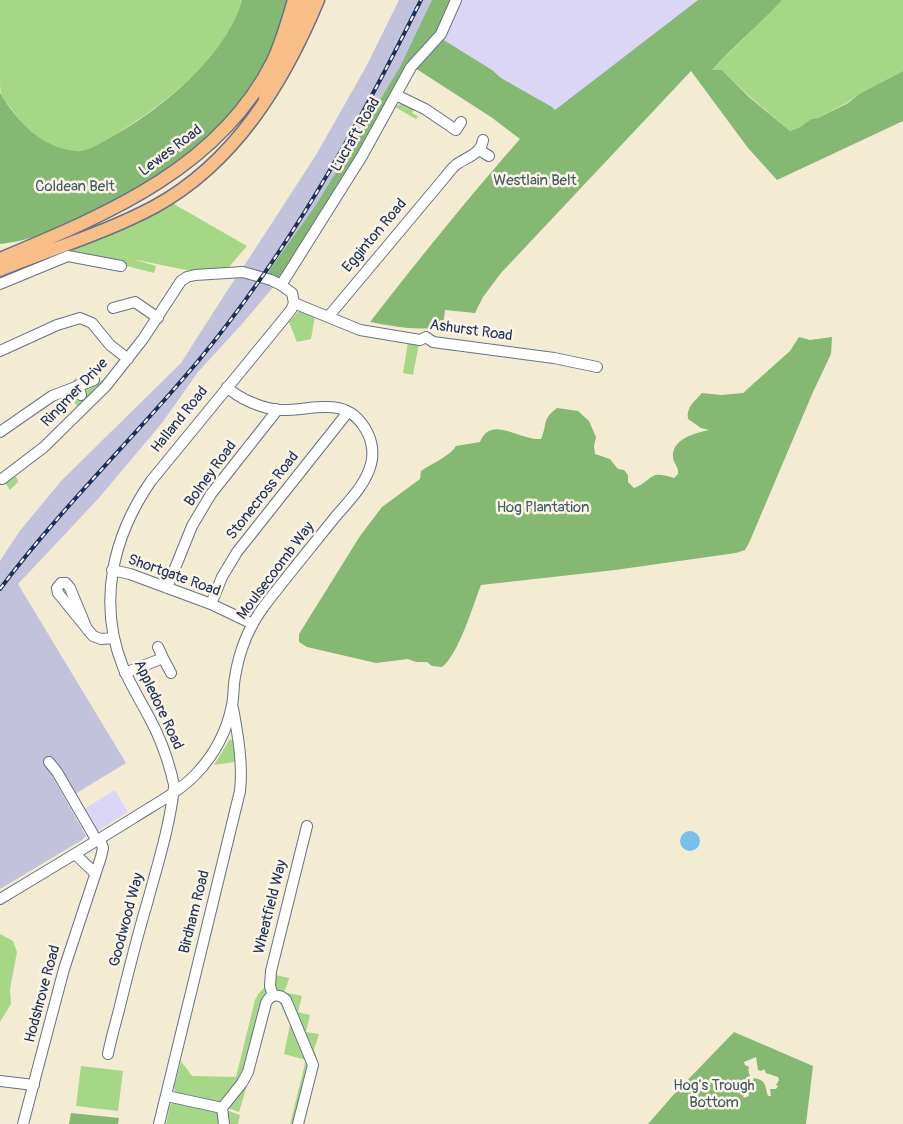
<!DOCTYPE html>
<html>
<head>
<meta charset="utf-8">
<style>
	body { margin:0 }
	canvas { display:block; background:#f3ecd3 }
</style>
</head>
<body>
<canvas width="903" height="1124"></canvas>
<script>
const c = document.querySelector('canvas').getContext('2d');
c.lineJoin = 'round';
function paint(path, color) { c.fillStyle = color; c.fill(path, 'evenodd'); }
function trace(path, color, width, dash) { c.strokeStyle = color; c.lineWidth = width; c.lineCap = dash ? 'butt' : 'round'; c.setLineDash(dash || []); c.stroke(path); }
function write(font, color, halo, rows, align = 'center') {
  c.font = font + ' Pangolin,sans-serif'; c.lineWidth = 5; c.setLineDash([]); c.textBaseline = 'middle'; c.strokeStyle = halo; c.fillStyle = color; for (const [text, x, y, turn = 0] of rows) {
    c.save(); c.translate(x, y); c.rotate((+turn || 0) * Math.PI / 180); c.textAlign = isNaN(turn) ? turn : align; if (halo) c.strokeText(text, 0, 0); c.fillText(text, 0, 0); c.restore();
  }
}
paint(new Path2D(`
	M435 0H698L555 111 491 117 409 64Z
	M115 790 128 812 98 831 94 828 84 812V809Z`), '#dcd6f6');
paint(new Path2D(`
	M399 0H435L414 50 275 285 242 324 198 372 162 423 98 499 18 584 126 763 75 794 58 763 56 761 47 767 86 836 82 840 0 889V561L19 532 61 481 181 363 225 294 235 279 242 275V269L316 155 367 65Z`), '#c2c2dc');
paint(new Path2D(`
	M0 0H242C227 54 170 100 124 129 114 136 96 149 84 151 52 156 26 131 10 107 7 103 3 99 1 95 0 89 0 79 0 72 0 48 0 24 0 0Z
	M782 0H903V71L859 94 848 102 818 118 811 119 800 127 790 131 748 95 722 70 711 71C734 46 760 25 782 0Z
	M402 103 415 108 412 113 418 116 416 119 395 107Z
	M172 203 247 246 228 268 191 271 132 259 156 266 154 273 68 251 59 256V253L149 216Z
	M299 311 315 316 311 339 297 342 289 322Z
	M408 342 419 344 413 375 403 373Z
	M107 376H110L78 408 69 394 73 393 79 400 86 397V388L96 385Z
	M14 476 17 478 18 482 10 490 4 481Z
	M230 739 234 742 235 762 214 765Z
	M0 934 13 941 17 952 10 989 11 1004 0 1022Z
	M271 974 289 978C286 991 282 997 271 1004L244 1073 219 1104 175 1093 174 1087 181 1061 192 1076 236 1077 255 1000 258 994 264 988 265 978Z
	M288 993 302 996 298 1012 310 1015 306 1032 319 1034 314 1050 317 1058 309 1060 296 1124H290L306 1060 284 1054 290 1025 280 1003Z
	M81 1066 123 1071 118 1111 76 1106Z
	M249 1079 239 1112 228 1108Z
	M174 1101 215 1110 219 1115 221 1124H166L170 1105Z
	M229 1111 240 1115 238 1124H226L227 1112Z`), '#a6d786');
paint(new Path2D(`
	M242 0H288C287 22 276 44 265 63 236 114 194 157 143 186 127 196 109 203 92 211 64 226 32 241 0 244V93C18 122 40 147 75 151 87 153 100 143 110 138 160 110 226 57 242 0Z
	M432 0H452L442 39 492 70 501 78 552 107 555 110 698 0H782C760 25 734 45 712 70H722L749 97 790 131 800 127 811 119 818 118 848 103 859 94 903 71V121L777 180 748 148 691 71 501 273 483 297 475 313 445 310 443 326C421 332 392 326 370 322 418 260 468 198 520 139L491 117 415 68 377 122 329 204 279 279 266 275 316 205 400 67Z
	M799 337 810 340 832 337 831 354 813 392 749 543 745 550 736 553 615 570 481 585C473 605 459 654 442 667L432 666 427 662H416L408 659 376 663 307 647 299 642V634L360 536 382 507 420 479 421 471C431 464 450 456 456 446L480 442C491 414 520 441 541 439 548 424 541 420 557 408L578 411 589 421 596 437 594 446 595 454 610 459 618 469 624 470 628 475V482L634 488C654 480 648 469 674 478L678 474C679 467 674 464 673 458 671 439 695 433 709 430L701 428 688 419C686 407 694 402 702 393L721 395 743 393 790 351Z
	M734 1032 813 1066 806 1124H648L676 1092ZM756 1057 758 1070 761 1071 764 1069 766 1073 778 1077 779 1080 776 1085 778 1086 776 1089H770L771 1096H768C765 1087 767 1080 754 1078L748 1090 749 1096 744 1098 743 1096 745 1094 743 1090 747 1083 751 1081C751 1076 747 1071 749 1067L745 1065 744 1062Z
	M71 1113 119 1118 118 1124H69Z`), '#84b873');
paint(new Path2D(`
	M680 841a10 10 0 1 1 20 0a10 10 0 1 1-20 0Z`), '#75c0ef');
const minor = new Path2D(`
	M396 95 425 109 456 130 461 122
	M479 150 489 156
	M0 284 68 256 121 266
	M281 285 362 156 411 67 441 34 456 0
	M113 308 135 302 158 318
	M328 317 446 176C449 172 453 167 457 164 467 157 481 154 483 140
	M0 351 57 325 80 318 92 323 110 345 128 359
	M78 385 81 395
	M0 432 52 396 94 380
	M2 479 44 447 106 386 143 339 181 281 187 277 195 275 243 272 271 280 281 285 292 293 294 303 360 330 420 340 426 337 433 342 554 358 597 367
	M112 570 130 574 211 604 253 624
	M167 588 192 526 211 494 275 413 276 409
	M211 604 222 577 237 552 348 412
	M87 629 70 588 66 583H61L57 588 58 593 93 636 101 639 114 638
	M158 647 163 658
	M125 673 163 658 171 673
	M49 762 57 772 97 841
	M75 854 95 873
	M0 899C45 872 90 845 135 817 155 804 179 792 196 774 214 755 227 731 232 705 234 696 233 687 235 677 239 652 249 626 265 605 288 575 312 546 336 516 349 501 366 484 371 464 374 453 372 440 366 430 346 394 312 411 281 410 263 409 239 399 227 387
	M273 996 270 986 271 971 307 826
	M108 1054C111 1039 115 1025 119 1010 128 973 137 937 148 900 158 863 170 825 174 787 175 784 172 780 172 776 166 753 160 737 149 717 140 700 130 684 123 667 97 602 113 536 151 481L291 310 294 303
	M0 1081 34 1085
	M167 1096 222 1108
	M23 1124 64 969 101 857 103 848 100 839
	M159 1124 240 791C243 763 238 736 233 708
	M224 1124 222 1108 242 1083 248 1072 266 1003C270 994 279 993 286 1000L313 1065 298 1124`);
const major = new Path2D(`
	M0 259C105 215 219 169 273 61 282 42 288 20 294 0
	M0 270C51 249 105 233 154 207 235 163 284 82 318 0`);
const highway = new Path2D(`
	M266 98 271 82 296 30 307 0`);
trace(minor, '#677187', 12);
trace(major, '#677187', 15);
trace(highway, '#677187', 16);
trace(minor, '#fff', 10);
trace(major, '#f7be88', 12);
trace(highway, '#f7be88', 14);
const rail = new Path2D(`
	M0 589C61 508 134 438 199 360 289 251 358 127 421 0`);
trace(rail, '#1b2f5e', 4);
trace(rail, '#fcf5e5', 2, [5.5]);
write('15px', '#1b2f5e', '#fcf5e5', [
	["Lucraft Road",356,135,-60],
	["Lewes Road",171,151,-37],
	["Egginton Road",375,236,-50],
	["Ashurst Road",471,331,8],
	["Ringmer Drive",75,393,-46],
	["Halland Road",180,420,-51],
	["Bolney Road",211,474,-54],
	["Stonecross Road",263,496,-52],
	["Moulsecoomb Way",276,571,-53],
	["Shortgate Road",174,576,20],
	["Appledore Road",158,705,65],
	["Wheatfield Way",271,907,-76],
	["Birdham Road",195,912,-76],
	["Goodwood Way",127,920,-75],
	["Hodshrove Road",43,994,-75]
]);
write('15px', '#3e5968', '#fcf5e5', [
	["Westlain Belt",535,181],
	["Coldean Belt",75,187],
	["Hog Plantation",543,508],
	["Hog's Trough",714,1086],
	["Bottom",714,1103]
]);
</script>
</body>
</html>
